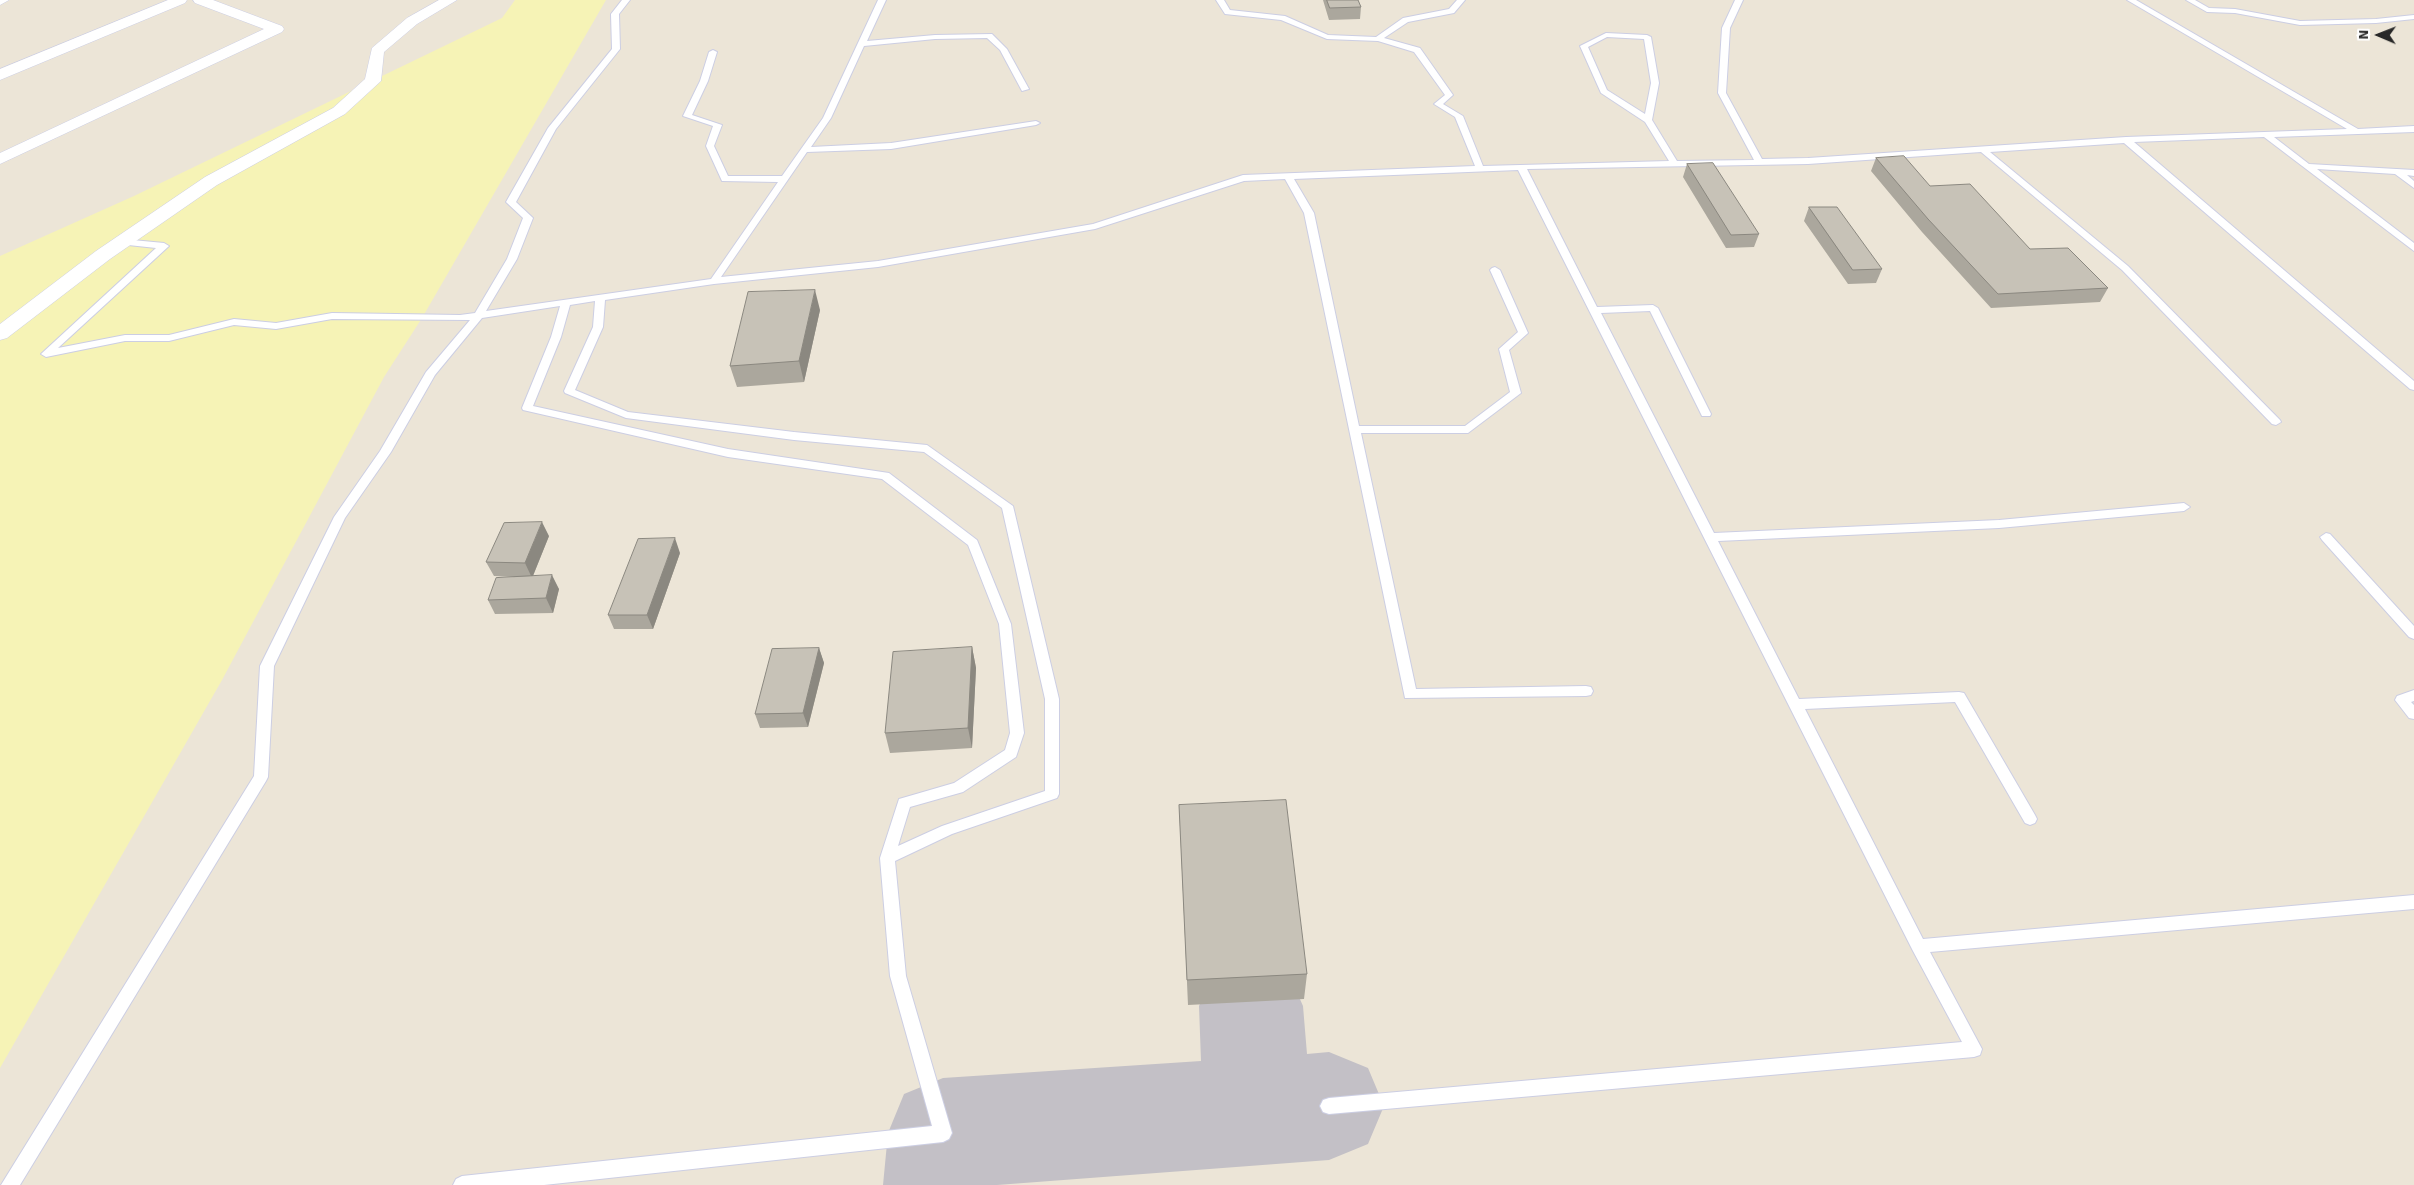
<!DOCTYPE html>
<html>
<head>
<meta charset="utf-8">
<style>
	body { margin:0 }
	#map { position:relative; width:2414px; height:1185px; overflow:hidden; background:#ece5d7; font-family:Signika,sans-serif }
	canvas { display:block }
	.north { position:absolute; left:2354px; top:10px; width:50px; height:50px; -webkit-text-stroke:4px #fff; paint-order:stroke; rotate:271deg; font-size:14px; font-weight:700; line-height:20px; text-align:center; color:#282828 }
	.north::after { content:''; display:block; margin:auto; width:18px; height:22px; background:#282828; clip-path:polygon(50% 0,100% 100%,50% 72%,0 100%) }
</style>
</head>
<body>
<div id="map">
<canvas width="2414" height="1185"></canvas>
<div class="north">N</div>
</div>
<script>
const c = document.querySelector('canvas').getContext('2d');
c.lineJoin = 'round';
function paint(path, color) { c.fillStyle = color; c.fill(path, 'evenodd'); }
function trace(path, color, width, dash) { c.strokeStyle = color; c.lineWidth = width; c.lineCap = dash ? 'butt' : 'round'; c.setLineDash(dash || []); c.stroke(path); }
paint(new Path2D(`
	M515 0H606L422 318 384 377 222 680 0 1068V256L134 196 502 18Z`), '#f6f3b6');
paint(new Path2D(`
	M1251 958 1288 972 1303 1006 1307 1054 1329 1052 1368 1068 1384 1106 1368 1144 1329 1160 997 1185H883L888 1133 904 1094 943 1078 1201 1061 1199 1006 1214 972Z`), '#c3c0c6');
const lane = new Path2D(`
	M622 0H630L619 14 620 49 556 129 516 202 533 218 517 259 486 311 711 279 778 182 722 181 706 146 713 126 683 116 700 81 709 52 713 50 717 52 708 81 692 115 722 125 714 146 728 176H782L823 118 878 0H886L867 41 935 35 992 34 1007 49 1029 89 1022 91 1000 50 987 38 935 39 864 46 831 118 811 147 891 143 1036 121 1040 123 1036 125 891 149 807 152 721 277 878 261 1093 224 1243 175 1475 166 1455 117 1434 104 1445 95 1414 52 1378 41 1327 39 1281 20 1225 14 1216 0H1224L1230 10 1285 16 1328 35 1376 37 1403 18 1449 9 1457 0H1465L1454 13 1408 22 1384 38 1420 48 1453 95 1443 104 1463 116 1483 166 1669 161 1645 122 1601 93 1580 46 1606 33 1647 35 1651 37 1659 83 1652 120 1677 161 1754 160 1718 93 1722 28 1735 0H1743L1730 28 1726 93 1762 159 1808 158 2126 137 2347 129 2127 0H2136L2358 129 2414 126V132L2274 137 2309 164 2414 170V176L2407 175 2414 181V188L2395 174 2317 169 2414 243V251L2264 137 2134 142 2414 381V390L2410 389 2124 143 1990 152 2128 266 2280 420 2281 422 2276 425 2272 424 2122 270 1981 152 1808 164 1527 169 1597 307 1653 305 1658 308 1711 414 1710 416H1702L1701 414 1650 311 1601 313 1714 533 1999 520 2184 503 2190 507 2184 511 1999 528 1718 541 1799 699 1959 692 1964 693 2035 815 2037 819 2035 823 2030 825 2025 823 1955 702 1805 709 1923 939 2414 895V909L1930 952 1982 1049 1980 1055 1974 1057 1329 1114 1323 1112 1320 1106 1323 1100 1329 1098 1962 1042 1913 951 1518 170 1294 179 1314 213 1359 426H1465L1510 392 1499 349 1518 332 1490 270 1492 268 1495 267 1500 270 1528 333 1509 350 1521 393 1468 433H1361L1416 689 1586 686 1591 687 1593 691 1591 695 1586 696 1405 698 1304 213 1285 179 1244 181 1095 229 878 267 714 284 605 300 603 327 575 390 628 412 794 432 927 445 1013 506 1059 699V794L1057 798 952 834 895 861 906 976 952 1133 949 1139 943 1142 544 1185H453L456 1179 462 1176 932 1126 890 976 880 858 899 799 954 783 1005 750 1010 733 999 624 968 545 882 479 728 457 523 410 522 408 551 337 560 306 482 318 435 375 391 452 345 518 274 666 268 777 266 781 20 1185H1L254 776 260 666 334 517 380 451 426 372 470 320 332 319 276 329 234 325 169 341H125L46 357 41 354 156 248 119 244V240L122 239 164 243 169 246 58 348 125 335H169L234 319 276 323 332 313 460 315 475 313 507 259 523 218 506 202 548 128 612 49 611 14ZM1607 37 1644 39 1651 83 1645 114 1607 90 1588 47ZM595 301 593 327 564 391 565 393 626 418 794 440 924 452 1002 508 1045 699V791L942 826 898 846 910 807 963 792 1016 757 1024 733 1011 624 977 540 889 473 728 449 533 406 561 337 570 305Z
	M2186 0H2195L2209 8 2235 9 2300 21 2376 19 2414 15V19L2376 23 2300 25 2235 13 2207 12Z
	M2326 533 2330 534 2414 626V639L2409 637 2322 540 2320 537Z
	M2414 690V701L2411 702 2414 705V719L2409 718 2395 700 2397 696Z`);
const street = new Path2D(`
	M0 0H9L0 5Z
	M168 0H187L185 3 0 80V69Z
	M193 0H213L282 26 284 29 282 32 0 164V153L264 29 195 3Z
	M439 0H457L417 24 384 52 381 81 345 114 217 185 110 259 7 338 0 340V324L96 251 205 177 333 108 365 79 372 48 407 18Z`);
trace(lane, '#cccee3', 2);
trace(street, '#cccee3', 1);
paint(lane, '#fff');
paint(street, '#fff');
paint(new Path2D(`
	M1323 0H1358L1361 7 1360 19 1329 20Z
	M1876 158 1930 186 2030 249 2108 288 2100 302 1991 308 1922 232 1871 171Z
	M1687 164 1759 234 1754 247 1726 248 1683 177Z
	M1809 207 1882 269 1876 283 1848 284 1804 221Z
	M820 310 804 382 737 387 730 366Z
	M549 536 533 576 559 589 553 613 495 614 488 600 514 577 494 576 486 562Z
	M680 553 653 629H614L608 615Z
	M972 647 976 668 972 748 890 753 885 733Z
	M819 648 824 663 808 727 760 728 755 714Z
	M1179 805 1307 974 1304 999 1188 1005Z`), '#aba79d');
paint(new Path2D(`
	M815 290 820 310 804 382 799 361Z
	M542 522 549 536 532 578 525 563Z
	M675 538 680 553 653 629 647 615Z
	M552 575 559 589 553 613 546 598Z
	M972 647 976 668 972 748 968 728Z
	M819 648 824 663 808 727 803 713Z`), '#8b8880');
const building = new Path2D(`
	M1327 0H1358L1361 7 1330 8Z
	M1904 156 1930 186 1970 184 2030 249 2068 248 2108 288 1998 294 1928 219 1876 158Z
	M1713 163 1759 234 1731 235 1687 164Z
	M1809 207H1837L1882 269 1853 270Z
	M815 290 799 361 730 366 748 292Z
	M542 522 525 563 486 562 504 523Z
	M675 538 647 615H608L638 539Z
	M552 575 546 598 488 600 496 578Z
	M972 647 968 728 885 733 893 652Z
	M819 648 803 713 755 714 772 649Z
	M1286 800 1307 974 1187 980 1179 805Z`);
paint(building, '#c7c2b7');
trace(building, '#8b8880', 1);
</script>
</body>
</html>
